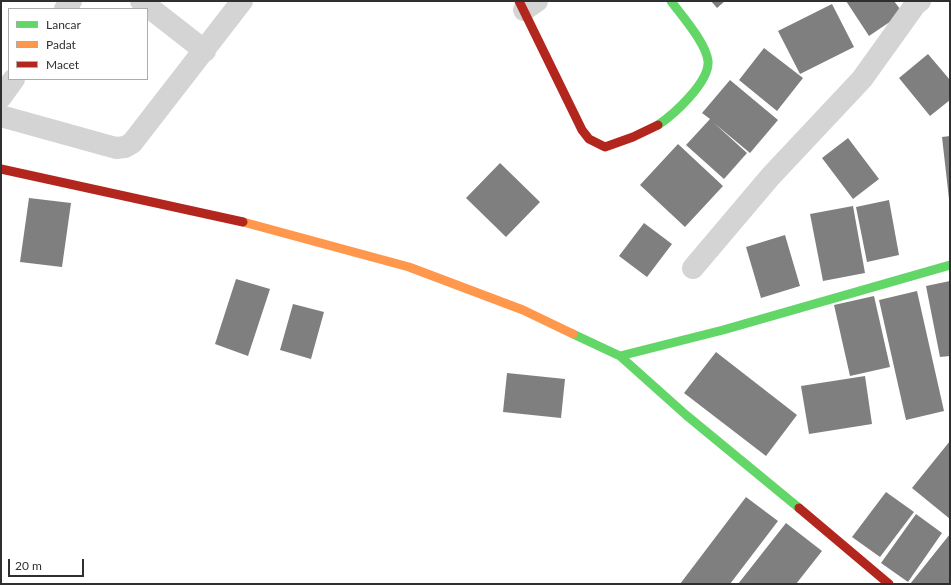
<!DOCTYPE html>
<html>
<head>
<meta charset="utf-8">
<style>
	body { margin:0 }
	#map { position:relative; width:951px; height:585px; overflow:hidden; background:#fff; font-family:Lato,sans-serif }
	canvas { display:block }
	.frame { position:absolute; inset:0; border:2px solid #2f2f2f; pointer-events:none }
	.legend { position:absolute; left:8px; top:8px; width:140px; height:72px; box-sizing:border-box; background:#fff; border:1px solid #acacac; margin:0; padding:5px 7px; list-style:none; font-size:12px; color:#2f2f2f }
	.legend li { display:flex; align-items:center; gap:8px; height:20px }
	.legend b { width:20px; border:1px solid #acacac }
	.scale { position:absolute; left:8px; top:559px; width:76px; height:18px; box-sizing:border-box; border:2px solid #2f2f2f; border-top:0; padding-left:5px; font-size:12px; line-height:14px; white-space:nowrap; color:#2f2f2f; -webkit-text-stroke:3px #fff; paint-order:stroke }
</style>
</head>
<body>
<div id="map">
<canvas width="951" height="585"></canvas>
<div class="frame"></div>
<ul class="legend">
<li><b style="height:5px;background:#63d668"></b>Lancar</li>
<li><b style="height:5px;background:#ff974d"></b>Padat</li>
<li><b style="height:5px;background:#b3261e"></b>Macet</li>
</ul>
<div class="scale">20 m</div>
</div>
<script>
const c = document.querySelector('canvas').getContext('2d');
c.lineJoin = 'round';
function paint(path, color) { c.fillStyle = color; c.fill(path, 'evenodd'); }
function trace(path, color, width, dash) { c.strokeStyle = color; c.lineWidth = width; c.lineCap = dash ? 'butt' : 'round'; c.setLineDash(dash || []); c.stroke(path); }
paint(new Path2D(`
	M711 1H725L717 8Z
	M846 1H894L903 13 869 36Z
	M832 4 854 47 800 74 778 31Z
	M764 48 803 78 777 111 739 80Z
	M928 54 950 80V100L930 116 899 78Z
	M730 80 778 120 750 153 714 123 747 153 724 179 686 145 710 119 702 113Z
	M950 136V199H949L942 137Z
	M848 138 879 179 853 199 822 158Z
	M678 144 723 186 685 227 640 185Z
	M500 163 540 202 506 237 466 198Z
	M29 198 71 203 62 267 20 262Z
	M889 200 899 255 867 262 856 207Z
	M853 206 865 273 823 281 810 214Z
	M644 223 672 244 647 277 619 256Z
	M785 235 800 286 761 298 746 247Z
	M236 279 270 289 248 356 215 344Z
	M950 281V356L940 357 926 286Z
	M917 291 944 411 906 420 879 300Z
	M874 296 890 367 850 376 834 305Z
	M293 304 324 312 311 359 280 350Z
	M716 352 797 415 766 456 684 393Z
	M507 373 565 379 561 418 503 412Z
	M865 376 872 424 809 434 801 386Z
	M950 441V519L912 488Z
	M886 492 914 512 880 557 852 537Z
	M746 497 778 521 730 584H680Z
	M916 514 942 533 908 582 881 563Z
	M786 523 822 551 796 584H738Z
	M950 534V584H910Z`), '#7f7f7f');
trace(new Path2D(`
	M141 1 205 51
	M65 9 71 1
	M524 10 537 1
	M1 97 14 79
	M1 116 116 148 125 147 132 143 242 1
	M693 268 770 177 862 79 915 5 920 1`), '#d4d4d4', 22);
trace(new Path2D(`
	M658 125C673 115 710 82 708 61 706 43 682 16 671 1
	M573 334 620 356 723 330 950 265
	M620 356 686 415 799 508`), '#63d668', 9);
trace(new Path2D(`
	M243 222 409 267 523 310 573 334`), '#ff974d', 9);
trace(new Path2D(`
	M519 1 582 130 589 139 605 147 633 137 658 125
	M1 169 243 222
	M799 508 889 584`), '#b3261e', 9);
</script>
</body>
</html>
